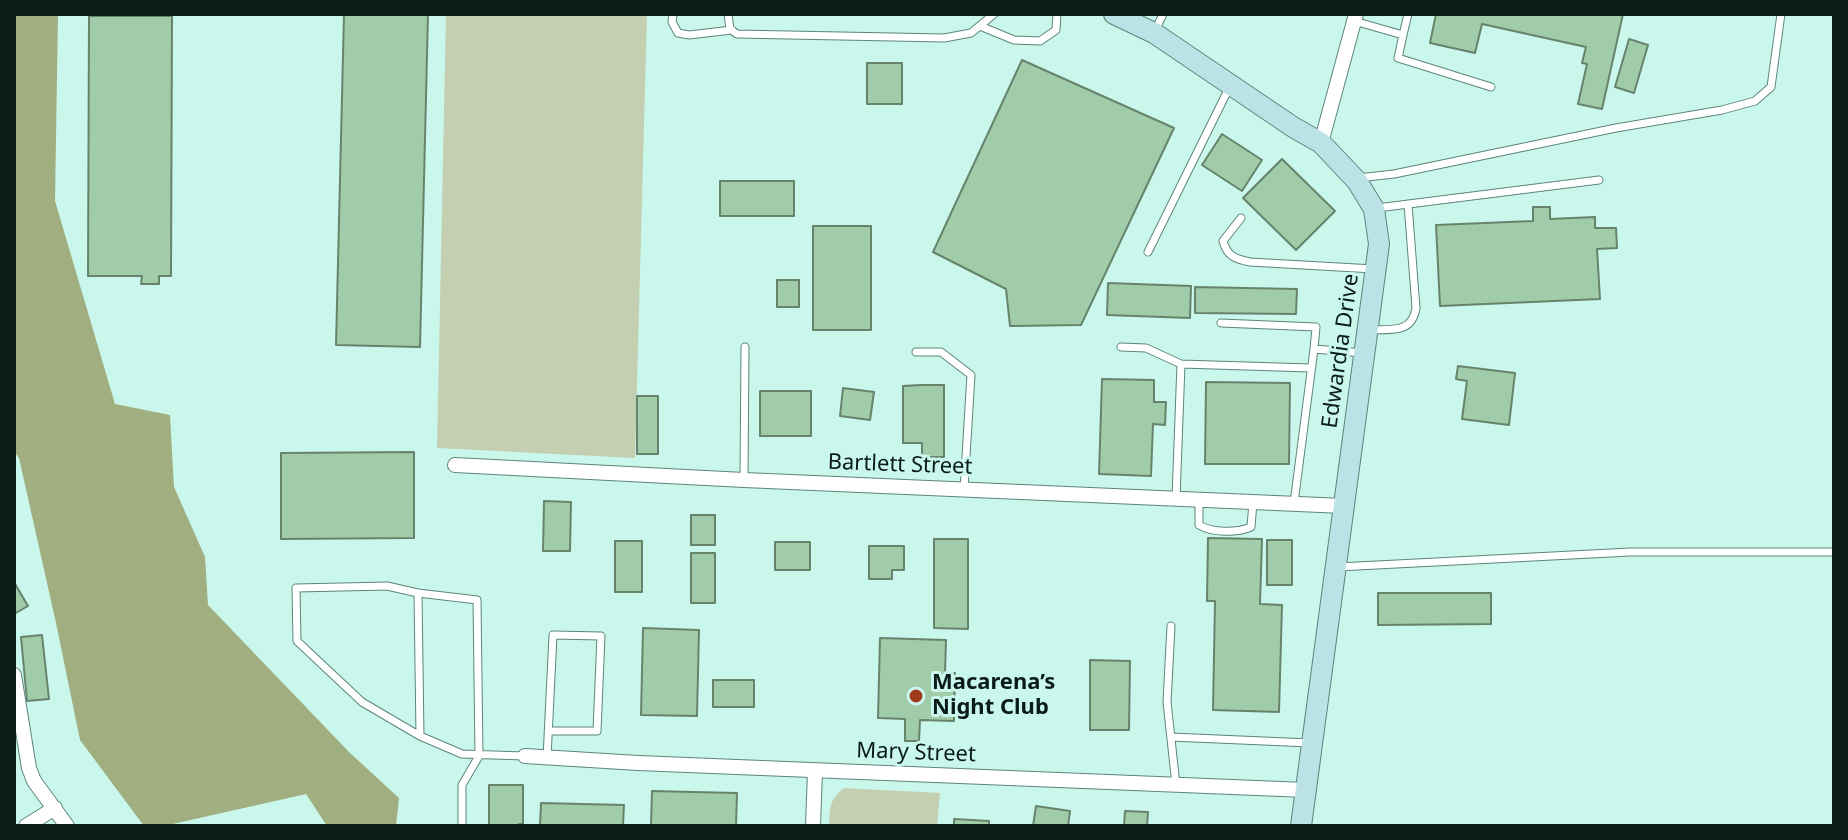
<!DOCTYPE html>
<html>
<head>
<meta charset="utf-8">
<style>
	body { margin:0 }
	#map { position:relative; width:1848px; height:840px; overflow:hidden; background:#caf7ec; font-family:"Noto Sans",sans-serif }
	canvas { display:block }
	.frame { position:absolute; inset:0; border:16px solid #0b1c18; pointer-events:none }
</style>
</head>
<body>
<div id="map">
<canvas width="1848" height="840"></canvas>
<div class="frame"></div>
</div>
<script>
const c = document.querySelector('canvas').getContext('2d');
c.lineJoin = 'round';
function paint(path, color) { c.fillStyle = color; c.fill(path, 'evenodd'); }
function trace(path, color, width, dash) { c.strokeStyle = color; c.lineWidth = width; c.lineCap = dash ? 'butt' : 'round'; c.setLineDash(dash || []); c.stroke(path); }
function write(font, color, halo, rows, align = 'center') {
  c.font = font + ' "Noto Sans",sans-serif'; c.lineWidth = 6; c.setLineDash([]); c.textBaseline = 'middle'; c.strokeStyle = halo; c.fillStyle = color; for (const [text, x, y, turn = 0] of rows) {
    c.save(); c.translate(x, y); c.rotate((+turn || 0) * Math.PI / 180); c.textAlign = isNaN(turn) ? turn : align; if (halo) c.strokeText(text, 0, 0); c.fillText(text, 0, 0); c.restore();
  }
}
paint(new Path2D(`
	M446 14H647L635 458 437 448Z
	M844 788 940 793 937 826H829C830 807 829 800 844 788Z`), '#c4ceb0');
paint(new Path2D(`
	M14 14H58L55 201 115 404 170 415 174 487 205 557 208 605 349 752 399 798 396 826H327L306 794 164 826H144L80 740 56 623 19 458 14 451Z`), '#a0ae80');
const building = new Path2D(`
	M344 14H428L420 347 336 345Z
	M1436 14H1623L1602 109 1578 104 1587 64 1582 63 1586 47 1482 24 1475 53 1430 43Z
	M89 16H172L171 276H159V284H141L142 276H88Z
	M1629 39 1648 45 1634 93 1615 87Z
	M1022 60 1174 128 1081 325 1010 326 1006 289 933 252Z
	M867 63H902V104H867Z
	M1222 134 1262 160 1242 191 1202 165Z
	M1282 159 1335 211 1296 250 1243 198Z
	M720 181H794V216H720Z
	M1533 207H1550V219L1595 217V228H1616L1617 248 1597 249 1600 299 1440 306 1436 225 1533 221Z
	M813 226H871V330H813Z
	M777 280H799V307H777Z
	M1108 283 1191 286 1190 318 1107 315Z
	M1195 287 1297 289 1296 314 1195 313Z
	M1458 366 1515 373 1509 425 1462 419 1467 381 1456 379Z
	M1102 379 1154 380V402H1166L1165 425 1153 424 1151 476 1099 474Z
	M1206 382 1290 383 1289 464H1205Z
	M921 385H944V457H922V443H903V386Z
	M843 388 874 392 870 420 840 416Z
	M760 391H811V436H760Z
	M637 396H658V454H637Z
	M414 452V538L281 539V453Z
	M544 501 571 502 570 551H543Z
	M691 515H715V545H691Z
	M1208 538 1262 539 1260 604 1282 605 1279 712 1213 710 1215 601H1207Z
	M934 539H968V629L934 628Z
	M1267 540H1292V585H1267Z
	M615 541H642V592H615Z
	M775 542H810V570H775Z
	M869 546H904V570H892V579H869Z
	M691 553H715V603H691Z
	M14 582 28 606 14 614Z
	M1378 593H1491V624L1378 625Z
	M643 628 699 630 697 716 641 715Z
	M42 635 49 699 27 701 21 637Z
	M880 638 946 640 945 673H955L954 721 920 720 919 741H905V719L878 718Z
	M1090 660 1130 661 1129 730H1090Z
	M713 680H754V707H713Z
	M489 785H523V824H519V826H489Z
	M652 791 737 793 736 826H651Z
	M541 803 624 805 623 826H540Z
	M1036 806 1070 811 1068 826H1033Z
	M1125 811 1148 812 1147 826H1124Z
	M954 819 989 821V826H954Z`);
paint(building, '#a1cca9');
trace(building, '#67836c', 2);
const service = new Path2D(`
	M673 14 672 22 678 33 689 35 732 30
	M728 14 730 29 737 34 944 38 971 33 994 14
	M1354 21 1403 35 1398 58 1491 87
	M980 26 1014 40 1040 41 1056 30 1057 14
	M1155 31 1163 14
	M1403 35 1408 14
	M1358 178 1394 174 1616 128 1722 110 1755 101 1771 87 1781 14
	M1377 208 1599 180
	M1241 218 1223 241C1227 256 1235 259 1250 262L1374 269
	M1148 252 1230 86
	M1221 323 1316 327 1314 349
	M1370 330C1391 329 1412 334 1416 308L1408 204
	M1121 347 1146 348 1181 364 1311 368
	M916 352H941L971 375 964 489
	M744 480 745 347
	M1176 498 1181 364
	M1199 499V525C1212 533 1237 533 1251 527L1253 502
	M1294 503 1314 349 1363 353
	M1338 567 1630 552H1834
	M418 593 387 586 296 588 297 641 362 702 420 736
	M1171 626 1167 702 1176 785
	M1171 737 1310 743
	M547 758 553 635 601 636 597 731H549
	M462 826V785L479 756 477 600 418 593 420 736 462 754 525 756`);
const minor = new Path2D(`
	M1321 143 1356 14
	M455 465 744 480 1344 506
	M14 675 29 768 34 781 67 826
	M525 756 638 763 1306 790
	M26 826 55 808
	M813 826 815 771`);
const secondary = new Path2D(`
	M1114 14 1154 33 1293 127 1321 143 1357 181 1374 209 1379 244 1301 826`);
trace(service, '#5c857b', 9);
trace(minor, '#5c857b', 16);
trace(secondary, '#5c857b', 22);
trace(service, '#fff', 7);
trace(minor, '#fff', 14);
trace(secondary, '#bbe2e6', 20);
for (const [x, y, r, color] of [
	[916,696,8,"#a13a18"]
]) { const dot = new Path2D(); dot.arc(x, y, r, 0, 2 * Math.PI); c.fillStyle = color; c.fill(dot); trace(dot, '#caf7ec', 3); }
write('22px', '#0b1c18', '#caf7ec', [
	["Edwardia Drive",1341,351,-82],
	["Bartlett Street",900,465,2],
	["Mary Street",916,753,2]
]);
write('bold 22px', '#0b1c18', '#caf7ec', [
	["Macarena’s",932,683],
	["Night Club",932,708]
], 'left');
</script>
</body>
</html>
